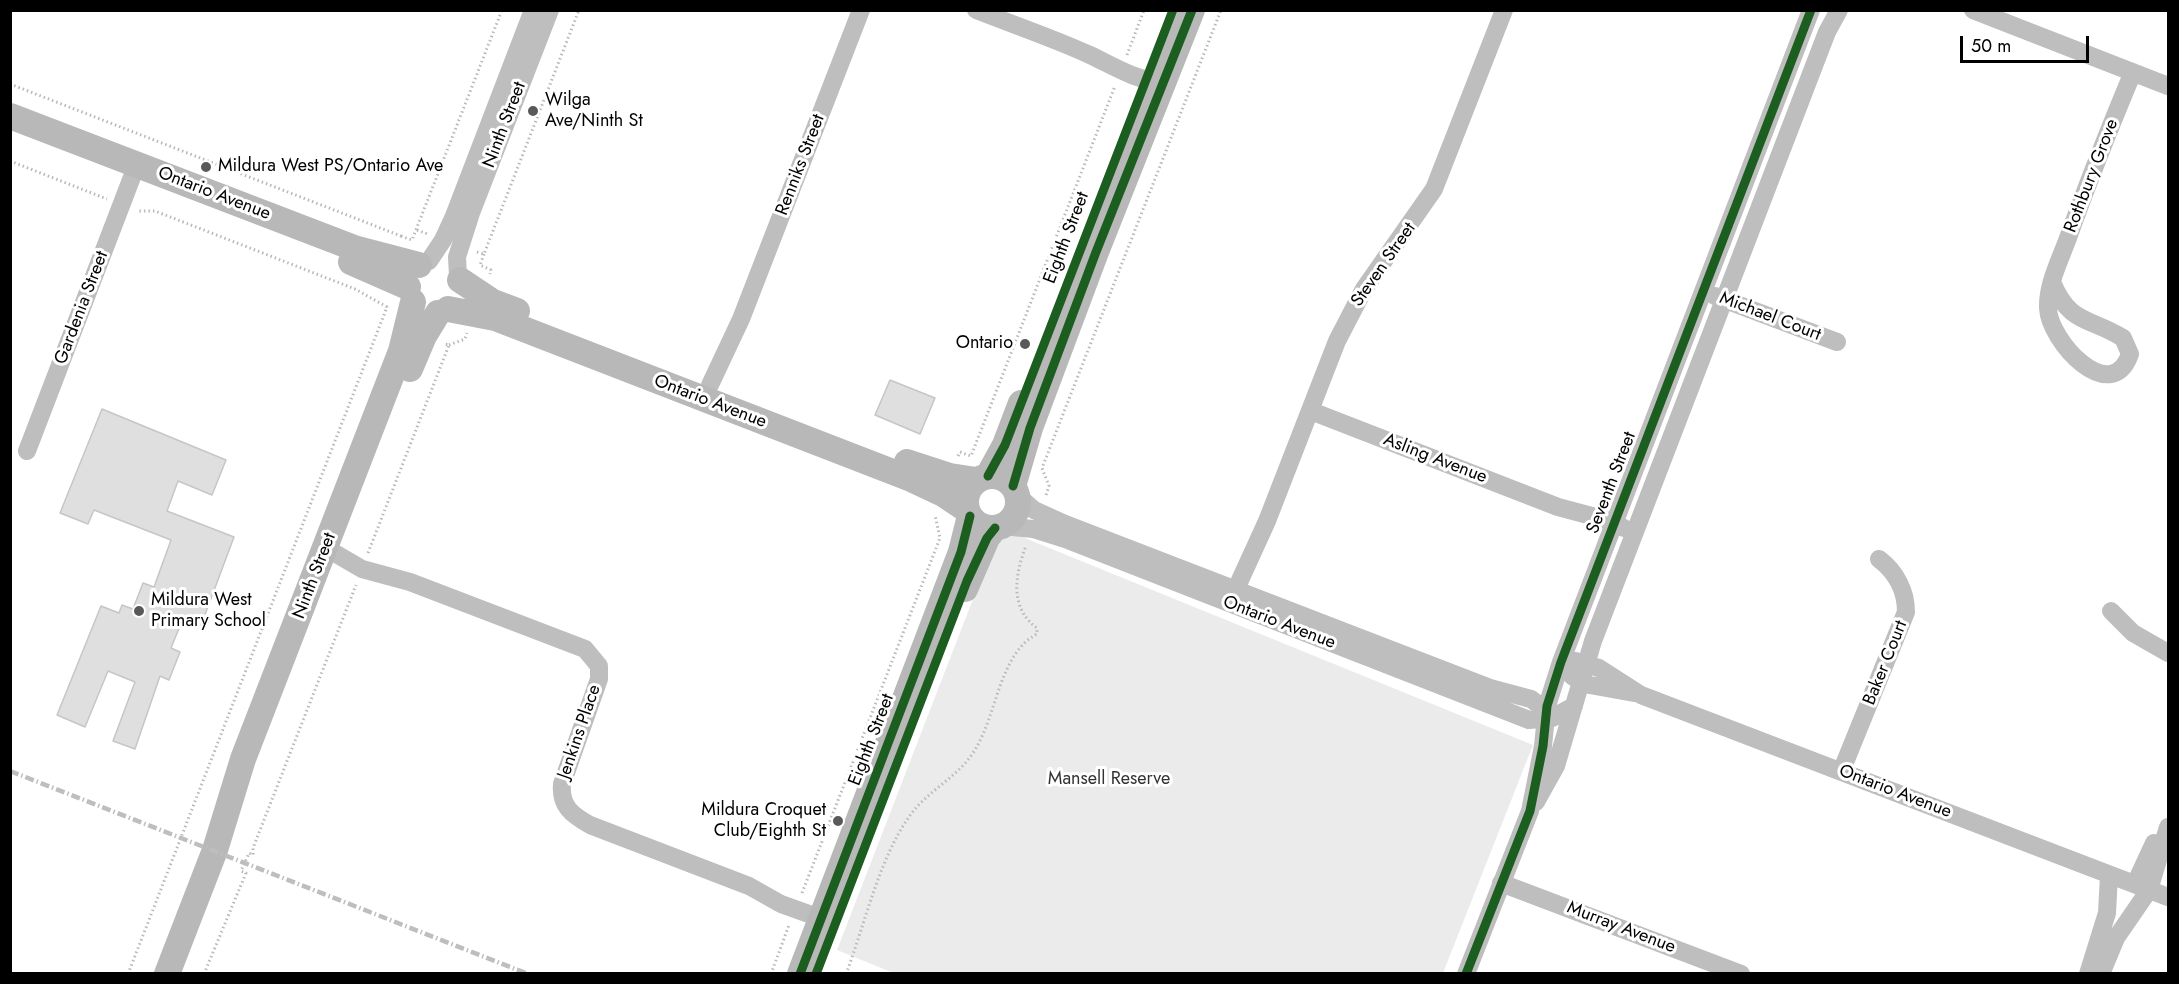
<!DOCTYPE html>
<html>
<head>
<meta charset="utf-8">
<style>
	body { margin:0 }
	#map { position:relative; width:2179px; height:984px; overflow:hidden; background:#fff; font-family:Jost,sans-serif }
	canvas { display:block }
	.frame { position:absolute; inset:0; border:12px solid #000; pointer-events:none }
	.scale { position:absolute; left:1960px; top:36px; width:129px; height:27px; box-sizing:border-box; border:3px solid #000; border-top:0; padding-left:8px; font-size:18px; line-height:21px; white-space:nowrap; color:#000; -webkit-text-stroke:4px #fff; paint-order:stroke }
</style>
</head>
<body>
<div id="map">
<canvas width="2179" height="984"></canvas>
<div class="frame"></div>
<div class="scale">50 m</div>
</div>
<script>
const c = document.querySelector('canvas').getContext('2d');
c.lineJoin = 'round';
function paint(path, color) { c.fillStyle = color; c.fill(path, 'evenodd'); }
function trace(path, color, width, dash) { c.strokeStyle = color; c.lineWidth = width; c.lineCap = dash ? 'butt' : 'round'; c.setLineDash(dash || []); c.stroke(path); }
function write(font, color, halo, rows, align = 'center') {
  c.font = font + ' Jost,sans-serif'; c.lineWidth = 6; c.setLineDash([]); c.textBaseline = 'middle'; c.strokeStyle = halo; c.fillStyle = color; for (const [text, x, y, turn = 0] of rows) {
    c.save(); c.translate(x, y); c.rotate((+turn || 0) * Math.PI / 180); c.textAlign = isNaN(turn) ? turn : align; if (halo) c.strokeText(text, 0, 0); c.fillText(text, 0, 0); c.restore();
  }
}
paint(new Path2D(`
	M1015 534 1533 745 1443 973 896 974 837 950 992 550 1001 538Z`), '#ebebeb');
const building = new Path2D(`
	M890 380 935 398 920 434 875 415Z
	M102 409 226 460 212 495 178 481 167 511 234 537 200 628 182 621 171 648 180 652 169 680 160 676 135 749 113 741 135 682 108 671 85 727 57 715 101 606 119 613 122 605 133 609 143 583 154 587 171 540 94 510 88 524 60 513Z`);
paint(building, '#dfdfdf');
trace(building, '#c6c6c6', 1.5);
trace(new Path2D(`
	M1127 55 1144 10
	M10 84 401 236
	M10 161 107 199
	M417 230 428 234
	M401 236 412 240 502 10
	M477 252 484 254 579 10
	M484 254 480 265 491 270 490 274
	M449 345 465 339 467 333
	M958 456 960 452 971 456 1115 86
	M1046 495 1049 486 1042 468 1221 10
	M368 553 449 345 445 344
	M802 893 940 538 935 515
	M128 974 387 307 355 289 155 211H138
	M204 974 246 873 241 871 249 853 253 855V848L356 585
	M771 974 789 925
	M846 974C865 924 879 859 909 817 927 790 960 777 976 748 997 713 1000 653 1037 634V628C1009 608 1015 574 1026 546`), '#b9b9b9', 3, [1.5, 3]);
trace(new Path2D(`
	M976 10C1014 25 1053 38 1090 55 1115 67 1135 80 1164 83
	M1973 10 2168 86
	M429 261 443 240 454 216 533 10
	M458 276 457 257 471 213 550 10
	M2052 282C2070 325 2089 317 2123 338L2130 354C2111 408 2049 341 2048 308 2047 285 2060 260 2068 238 2088 182 2110 127 2133 72
	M1715 296 1837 342
	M710 385 741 319 861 10
	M1311 411 1558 507 1603 519 1624 528
	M27 451 137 164
	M1017 495 1034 510 1065 524 1490 688 1531 699 1554 716
	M1002 526 1033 529 1068 540 1529 720 1552 718 1574 706
	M326 548 362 569 410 582 585 649 599 666V679L562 784C560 806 572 815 590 825L749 886 781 904 820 918
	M1234 605 1236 589 1267 521 1337 341 1364 289 1434 189 1504 10
	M2111 611 2133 633 2168 653
	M1575 661 1599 668 1641 695 2168 897
	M1572 676 1584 684 1634 693
	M1841 772 1906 612C1906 591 1896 572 1879 559
	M1536 802 1556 766 1593 641 1827 32 1839 10
	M1501 883 1741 974
	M2135 884 2154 843
	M1466 974 1530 811 1543 746 1547 706 1561 662 1811 10
	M2088 974 2107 913 2109 875
	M2101 974 2116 938 2149 890 2168 827`), '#bebebe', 18);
trace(new Path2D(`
	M10 116 354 248 419 265
	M351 262 408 287
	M460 280 493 302 517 311
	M448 309 495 318 911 479 943 494 967 510
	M410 369 424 336 438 313
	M907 462 950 476 976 480
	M966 502a26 26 0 1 1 52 0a26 26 0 1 1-52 0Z
	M988 476 1005 445 1021 403
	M1013 486 1030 428 1096 252 1192 10
	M965 589 987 538 995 528
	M167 974 215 850 243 759 401 351 413 302
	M800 974 961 552 970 516`), '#b8b8b8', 26);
trace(new Path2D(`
	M10 771 528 974`), '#bebebe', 4.5, [9, 3, 1.5, 3]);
trace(new Path2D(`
	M988 476 1005 445 1173 10
	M1013 486 1030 428 1096 252 1192 10
	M800 974 961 552 970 516
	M816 974 967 581 987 538 995 528
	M1466 974 1530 811 1543 746 1547 706 1561 662 1811 10`), '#1b5e20', 9);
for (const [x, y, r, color] of [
	[533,111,6,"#595959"],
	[206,167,6,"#595959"],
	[1025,344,6,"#595959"],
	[139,611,6,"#595959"],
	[838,821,6,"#595959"]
]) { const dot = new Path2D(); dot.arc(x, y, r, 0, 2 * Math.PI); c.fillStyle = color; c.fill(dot); trace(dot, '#fff', 2); }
write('18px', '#000', '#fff', [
	["Wilga",545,101],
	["Ave/Ninth St",545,122],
	["Mildura West PS/Ontario Ave",218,167],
	["Ontario",1013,344,"right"],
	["Mildura West",151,601],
	["Primary School",151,622],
	["Mildura Croquet",826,811,"right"],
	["Club/Eighth St",826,832,"right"]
], 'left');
write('18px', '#000', '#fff', [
	["Ninth Street",505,125,-69],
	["Renniks Street",801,165,-69],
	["Rothbury Grove",2092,176,-69],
	["Ontario Avenue",214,194,21],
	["Eighth Street",1067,238,-69],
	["Steven Street",1384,265,-55],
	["Gardenia Street",82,308,-69],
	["Michael Court",1770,317,21],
	["Ontario Avenue",710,402,21],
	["Asling Avenue",1435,459,21],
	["Seventh Street",1612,483,-69],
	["Ninth Street",315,576,-69],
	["Ontario Avenue",1279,623,21],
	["Baker Court",1886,663,-68],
	["Jenkins Place",580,732,-71],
	["Eighth Street",872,740,-69],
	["Ontario Avenue",1895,792,21],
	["Murray Avenue",1621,928,21]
]);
write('18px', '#323232', '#fff', [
	["Mansell Reserve",1109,780]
]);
</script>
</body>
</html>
